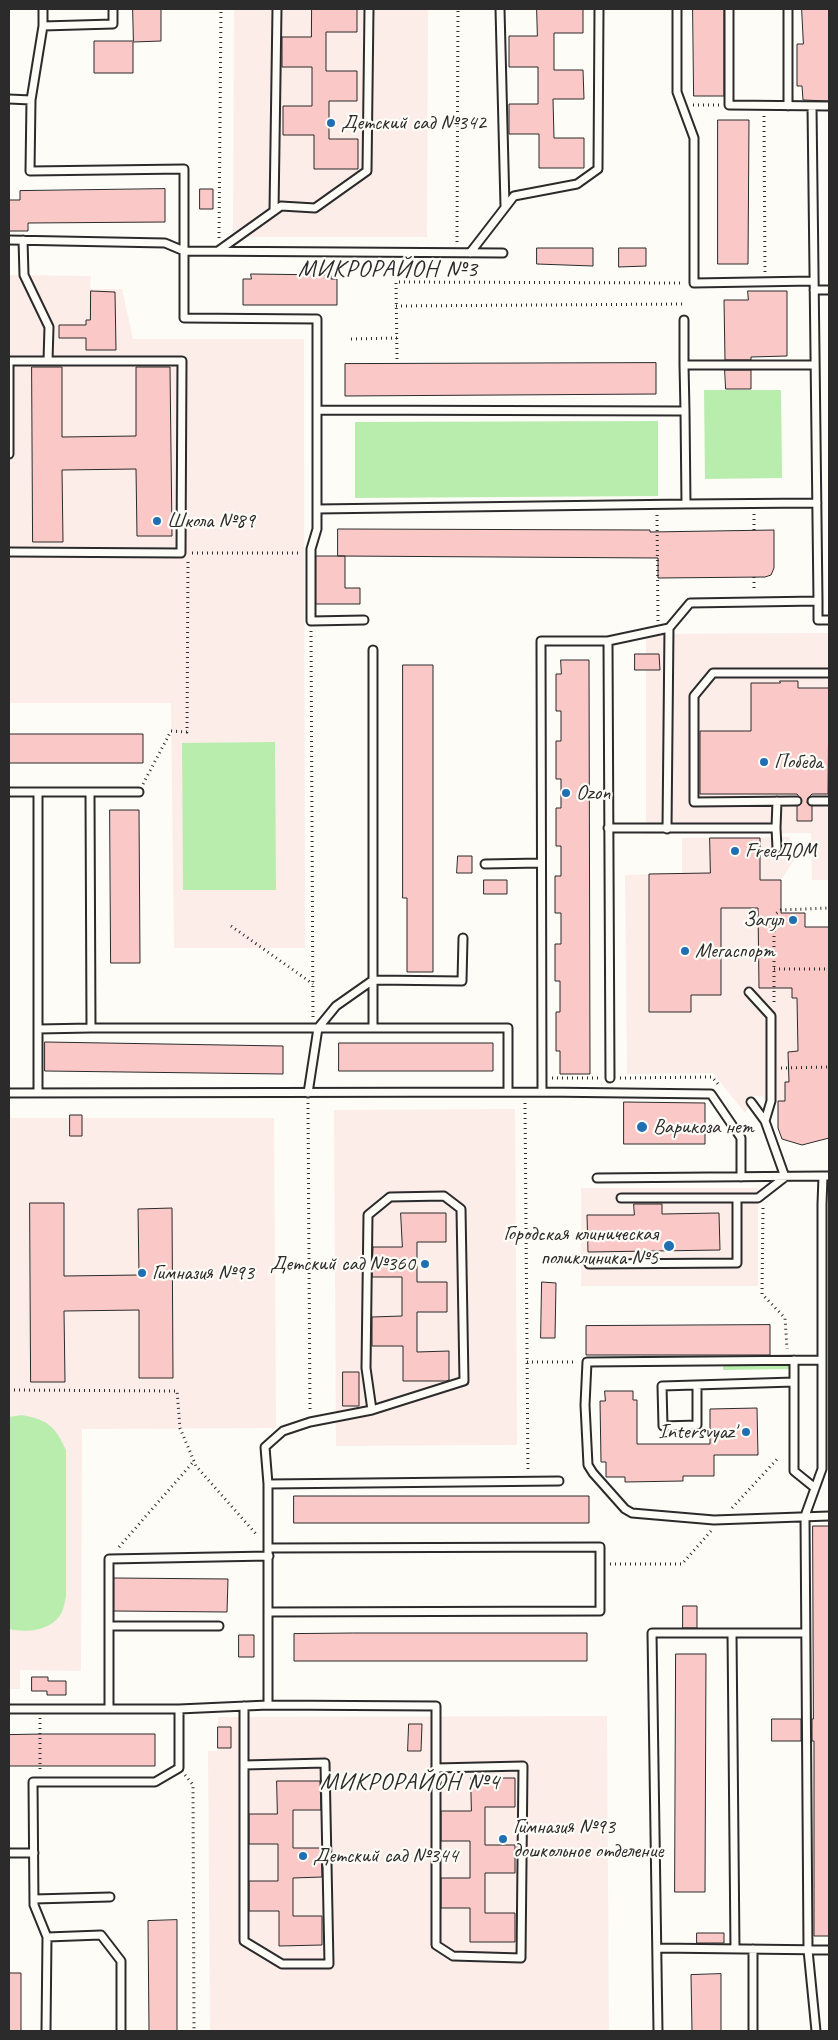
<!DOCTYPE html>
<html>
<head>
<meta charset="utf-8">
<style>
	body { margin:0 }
	#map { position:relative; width:838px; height:2040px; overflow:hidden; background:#fdfcf7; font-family:Caveat,sans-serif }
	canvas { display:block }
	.frame { position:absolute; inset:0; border:10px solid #2b2b2b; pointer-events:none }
</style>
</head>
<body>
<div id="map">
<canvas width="838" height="2040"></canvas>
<div class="frame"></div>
</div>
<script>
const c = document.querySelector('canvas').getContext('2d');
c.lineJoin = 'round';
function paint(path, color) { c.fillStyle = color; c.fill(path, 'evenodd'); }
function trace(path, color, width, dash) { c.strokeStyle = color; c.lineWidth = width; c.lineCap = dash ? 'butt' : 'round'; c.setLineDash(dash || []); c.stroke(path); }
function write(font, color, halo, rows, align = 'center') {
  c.font = font + ' Caveat,sans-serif'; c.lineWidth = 4.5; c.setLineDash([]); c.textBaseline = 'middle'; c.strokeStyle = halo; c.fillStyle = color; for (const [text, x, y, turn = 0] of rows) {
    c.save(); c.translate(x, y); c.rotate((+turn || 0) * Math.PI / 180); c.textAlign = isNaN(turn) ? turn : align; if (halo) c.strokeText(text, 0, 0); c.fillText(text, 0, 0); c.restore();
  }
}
paint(new Path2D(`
	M234 9H428L427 237H233Z
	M9 275 91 276 90 289H122L133 339H304L305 948H174L171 703H9Z
	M829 633V880H812L811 833 646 834V634Z
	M789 837 796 857 781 880V927H829V1110L813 1111V1101H764V1096H754L745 1113 713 1073 627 1074 625 875 682 873V838Z
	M515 1109 517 1445 336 1446 334 1110Z
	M9 1118H274L276 1428 82 1429 81 1671 20 1670V1689H9Z
	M581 1188H758V1286H581Z
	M607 1716 609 2031H210L208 1751H218V1717Z`), '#fcede9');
paint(new Path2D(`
	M704 390H781L782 478 705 479Z
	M658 421V496L355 498V422Z
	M275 742 276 890H183L182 743Z
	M790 1361V1369L723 1370V1362Z
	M22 1415C48 1420 55 1426 66 1450V1596C65 1601 64 1607 62 1612 52 1631 28 1633 9 1629V1417Z`), '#b9edad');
const building = new Path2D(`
	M133 9H161V41L133 42V73H94V41H133Z
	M312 9H357V32H326V71H357V101H329V139H358V169H314V135H283V106H312V67H282V37H311Z
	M537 9H583V33H554V70H583L584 99H553L554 138H584V168H539V134H509V104H538V67H509V36H537Z
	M693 9H724V96H694Z
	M802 9H829V101L803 100 802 86H797V44H803Z
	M718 120H749L748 264H718Z
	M165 189V222L28 223V231H9V200H20V191Z
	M200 189H213V209H200Z
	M537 248H593V266L537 264Z
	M619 248H646V266L619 267Z
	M251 274 331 275V279H337V305H243V279H251Z
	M91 291 115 292 116 350H86V338H59V325H86V320H90Z
	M748 291H787V356L751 357V360H725L724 300H748Z
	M656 363V394L345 396V364Z
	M32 367H62V437L136 436V367H170L172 536H137L136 469 62 470 63 542H33Z
	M725 370H751V389H726Z
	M338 529 650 530V532L774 530V568L771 575 765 577 658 578V558L338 556Z
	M316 556H345V588H360V604H316Z
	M635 654H659L660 670H635Z
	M561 660H589L590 1074H560V1051H556V1012H560V981H555V944H561V913H555V876H561V846H556V808H561V779H556V741H561V711H556V674H561Z
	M403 665H433V972H407V898H403Z
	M780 681H798V688H829L828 794H812L808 798 807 803 812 806V821H797V806L802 801 797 794H700V731H751V683H780Z
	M9 734H143V763H9Z
	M110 810H139L140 963H111Z
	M710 838H760V880H781V913H805V927H829V1138L802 1145 782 1139 778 1128V1101H785V1082H789L788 1052 798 1051 797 998H792V988H759L758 908H721V995H691V1012H649V874L710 873Z
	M458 856H472V873H457Z
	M484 880H507V894H484Z
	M45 1042 283 1046V1074L45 1071Z
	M339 1043H493V1071H339Z
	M624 1102 705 1103V1144H624Z
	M70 1115H82V1136H70Z
	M30 1203H64V1276L139 1275 138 1209 172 1208 173 1378H139V1310L64 1311 65 1382H31Z
	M634 1204H662V1214L719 1213 720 1250 588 1252 587 1215H634Z
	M401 1213H446V1242H417V1282H447V1312H417V1352L449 1351V1380L446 1381H403V1346H372V1317L402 1316V1277H372L373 1247H402Z
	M542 1282 556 1283 555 1338H541Z
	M770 1325V1355H586V1326Z
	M343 1372H359V1406H343Z
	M605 1391H633V1400H637V1444H710V1409L757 1408 758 1455H714V1476H683V1481L625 1482V1477H606V1462H601L600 1401H605Z
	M294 1496H589V1523H294Z
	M813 1526H829V1936H814V1741H812V1719H813Z
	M114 1578 228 1579 227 1612 114 1611Z
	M683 1606H697V1628H683Z
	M354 1633H587V1661H294V1634Z
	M239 1635H254V1657H239Z
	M676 1654H706L705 1892H675Z
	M32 1677H48V1681H66V1695H47V1691H32Z
	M772 1719H801V1741H772Z
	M409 1724H422L421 1751H408Z
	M218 1727H231V1748H218Z
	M43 1734H155V1766H9V1735Z
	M471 1778H515V1807H485V1845H515V1873H485V1913H515V1942H470V1908H441V1878H470V1841H441V1811H471Z
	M277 1781H320L321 1810H293V1848H321L322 1877 293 1878V1916H322V1945L279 1946V1911H249V1881H278V1844H249V1814H277Z
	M177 1920V2031H149L148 1921Z
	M697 1933H724V1943H697Z
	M9 1973H21V2031H9Z
	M721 1974V2031H692L691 1975Z`);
paint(building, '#fac9c7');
trace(building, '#2b2b2b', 1);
const service = new Path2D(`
	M43 9V26L31 100 30 171 184 169V318L317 319V529L311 549V621L364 620
	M500 9 505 206
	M677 9V92L694 138V283L813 281
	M729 9V105L829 106
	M788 9V106
	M43 26 113 24V9
	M9 99 31 100
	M274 211 277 9
	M9 240 165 243 184 251 503 253
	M23 240 24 275 49 327 48 361
	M218 251 281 206 315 208 367 171 369 9
	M470 253 514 196 577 184 598 169 599 9
	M814 290H829
	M684 320V365
	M685 411 684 365H815
	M9 454V361H182L181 553 9 552
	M686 504 817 503
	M317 509 686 504 685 411 317 410
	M818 601V620H829
	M608 641 669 628
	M373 650V1028
	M9 792H139
	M38 793V1093
	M90 793 91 1028H508V1092
	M797 801 694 802V696L713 673H829
	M812 801H829
	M608 828H776L777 801
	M776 828 777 848
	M667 829 669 628 690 603 818 601 812 106
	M485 864 541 863
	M749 992 771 1016V1101L765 1121
	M38 1029 91 1028
	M542 1092 711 1094 741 1138V1177
	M9 1093 542 1092 541 641H608L610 1078
	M308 1093 318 1028 336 1006 373 980 462 981 463 938
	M597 1178 823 1176
	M621 1198H758L785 1177 765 1121 751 1102
	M589 1264 737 1263V1198
	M794 1360V1471L815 1488
	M822 1360 587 1362 585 1405 588 1465 593 1473 625 1509 632 1513 714 1520 829 1516
	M697 1385V1425L663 1426 662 1386 794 1382
	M268 1484 559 1481
	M269 1548 600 1547V1611L270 1612
	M109 1626H219
	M732 1633 735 1949
	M268 1705V1484L265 1447 283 1431 310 1422 372 1410 464 1381 461 1209 444 1196 390 1197 368 1215 366 1368 372 1410
	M244 1706V1941L282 1964H329L325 1763 244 1765
	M9 1709H179L268 1705 436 1706V1945L453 1956 521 1958 523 1766 436 1768
	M109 1709V1559L269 1556
	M9 1853H34
	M34 1899 110 1897
	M47 1937 101 1935 121 1961V2031
	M657 1948 829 1950
	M753 1949V2031
	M46 2031 47 1937 34 1905 33 1782H155L179 1768V1709
	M658 2031 652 1633H805
	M816 2031 808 1950 805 1516 822 1469V1204L823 1176H829`);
trace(service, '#2b2b2b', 11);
trace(new Path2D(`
	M693 105H720
	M764 116 765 273
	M219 238 221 9
	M457 242 458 9
	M396 306 684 304
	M351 339 397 338
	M397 359 396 282 683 283
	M754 514V531
	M657 515 658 621
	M192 553H300
	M754 577V592
	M311 631 313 1017
	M143 784 171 731 187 732 188 561
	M231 926 313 984
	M774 969H829
	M774 1002V915L781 910 829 908
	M781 1068 829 1067
	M552 1078H601
	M620 1078 712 1077 718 1084
	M308 1103 310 1412
	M525 1103 528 1472
	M763 1208 762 1294 785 1318 787 1349
	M527 1362H577
	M9 1390 177 1391 180 1428 196 1466 257 1535
	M732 1508 779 1457
	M119 1547 194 1461
	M610 1564H682L711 1531
	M40 1718V1772
	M185 1775 193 1785 194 2031`), '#2b2b2b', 3, [1, 4]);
trace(service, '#fdfcf7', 7);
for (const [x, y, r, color] of [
	[331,123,5,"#1f6fb2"],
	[157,521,5,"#1f6fb2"],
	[764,762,5,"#1f6fb2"],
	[566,793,5,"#1f6fb2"],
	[735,851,5,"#1f6fb2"],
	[793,920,5,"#1f6fb2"],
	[685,951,5,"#1f6fb2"],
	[642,1127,6,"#1f6fb2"],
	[669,1246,6,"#1f6fb2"],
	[425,1264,5,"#1f6fb2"],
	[142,1273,5,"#1f6fb2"],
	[746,1432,5,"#1f6fb2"],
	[503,1839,5,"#1f6fb2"],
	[303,1856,5,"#1f6fb2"]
]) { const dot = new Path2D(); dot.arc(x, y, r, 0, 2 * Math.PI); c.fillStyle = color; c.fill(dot); trace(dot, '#fdfcf7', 2); }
write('21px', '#2b2b2b', '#fdfcf7', [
	["Детский сад №342",341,123],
	["Школа №89",167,521],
	["Победа",774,762],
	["Ozon",576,793],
	["FreeДОМ",745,851],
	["Загул",783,920,"right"],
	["Мегаспорт",695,951],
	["Варикоза нет",653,1127],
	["Городская клиническая",658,1234,"right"],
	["поликлиника №5",658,1258,"right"],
	["Детский сад №360",415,1264,"right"],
	["Гимназия №93",152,1273],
	["Intersvyaz'",736,1432,"right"],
	["Гимназия №93",513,1827],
	["дошкольное отделение",513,1851],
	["Детский сад №344",313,1856]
], 'left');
c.letterSpacing = '1px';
write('24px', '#2b2b2b', '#fdfcf7', [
	["МИКРОРАЙОН №3",388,270],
	["МИКРОРАЙОН №4",410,1783]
]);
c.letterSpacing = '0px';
</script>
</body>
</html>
